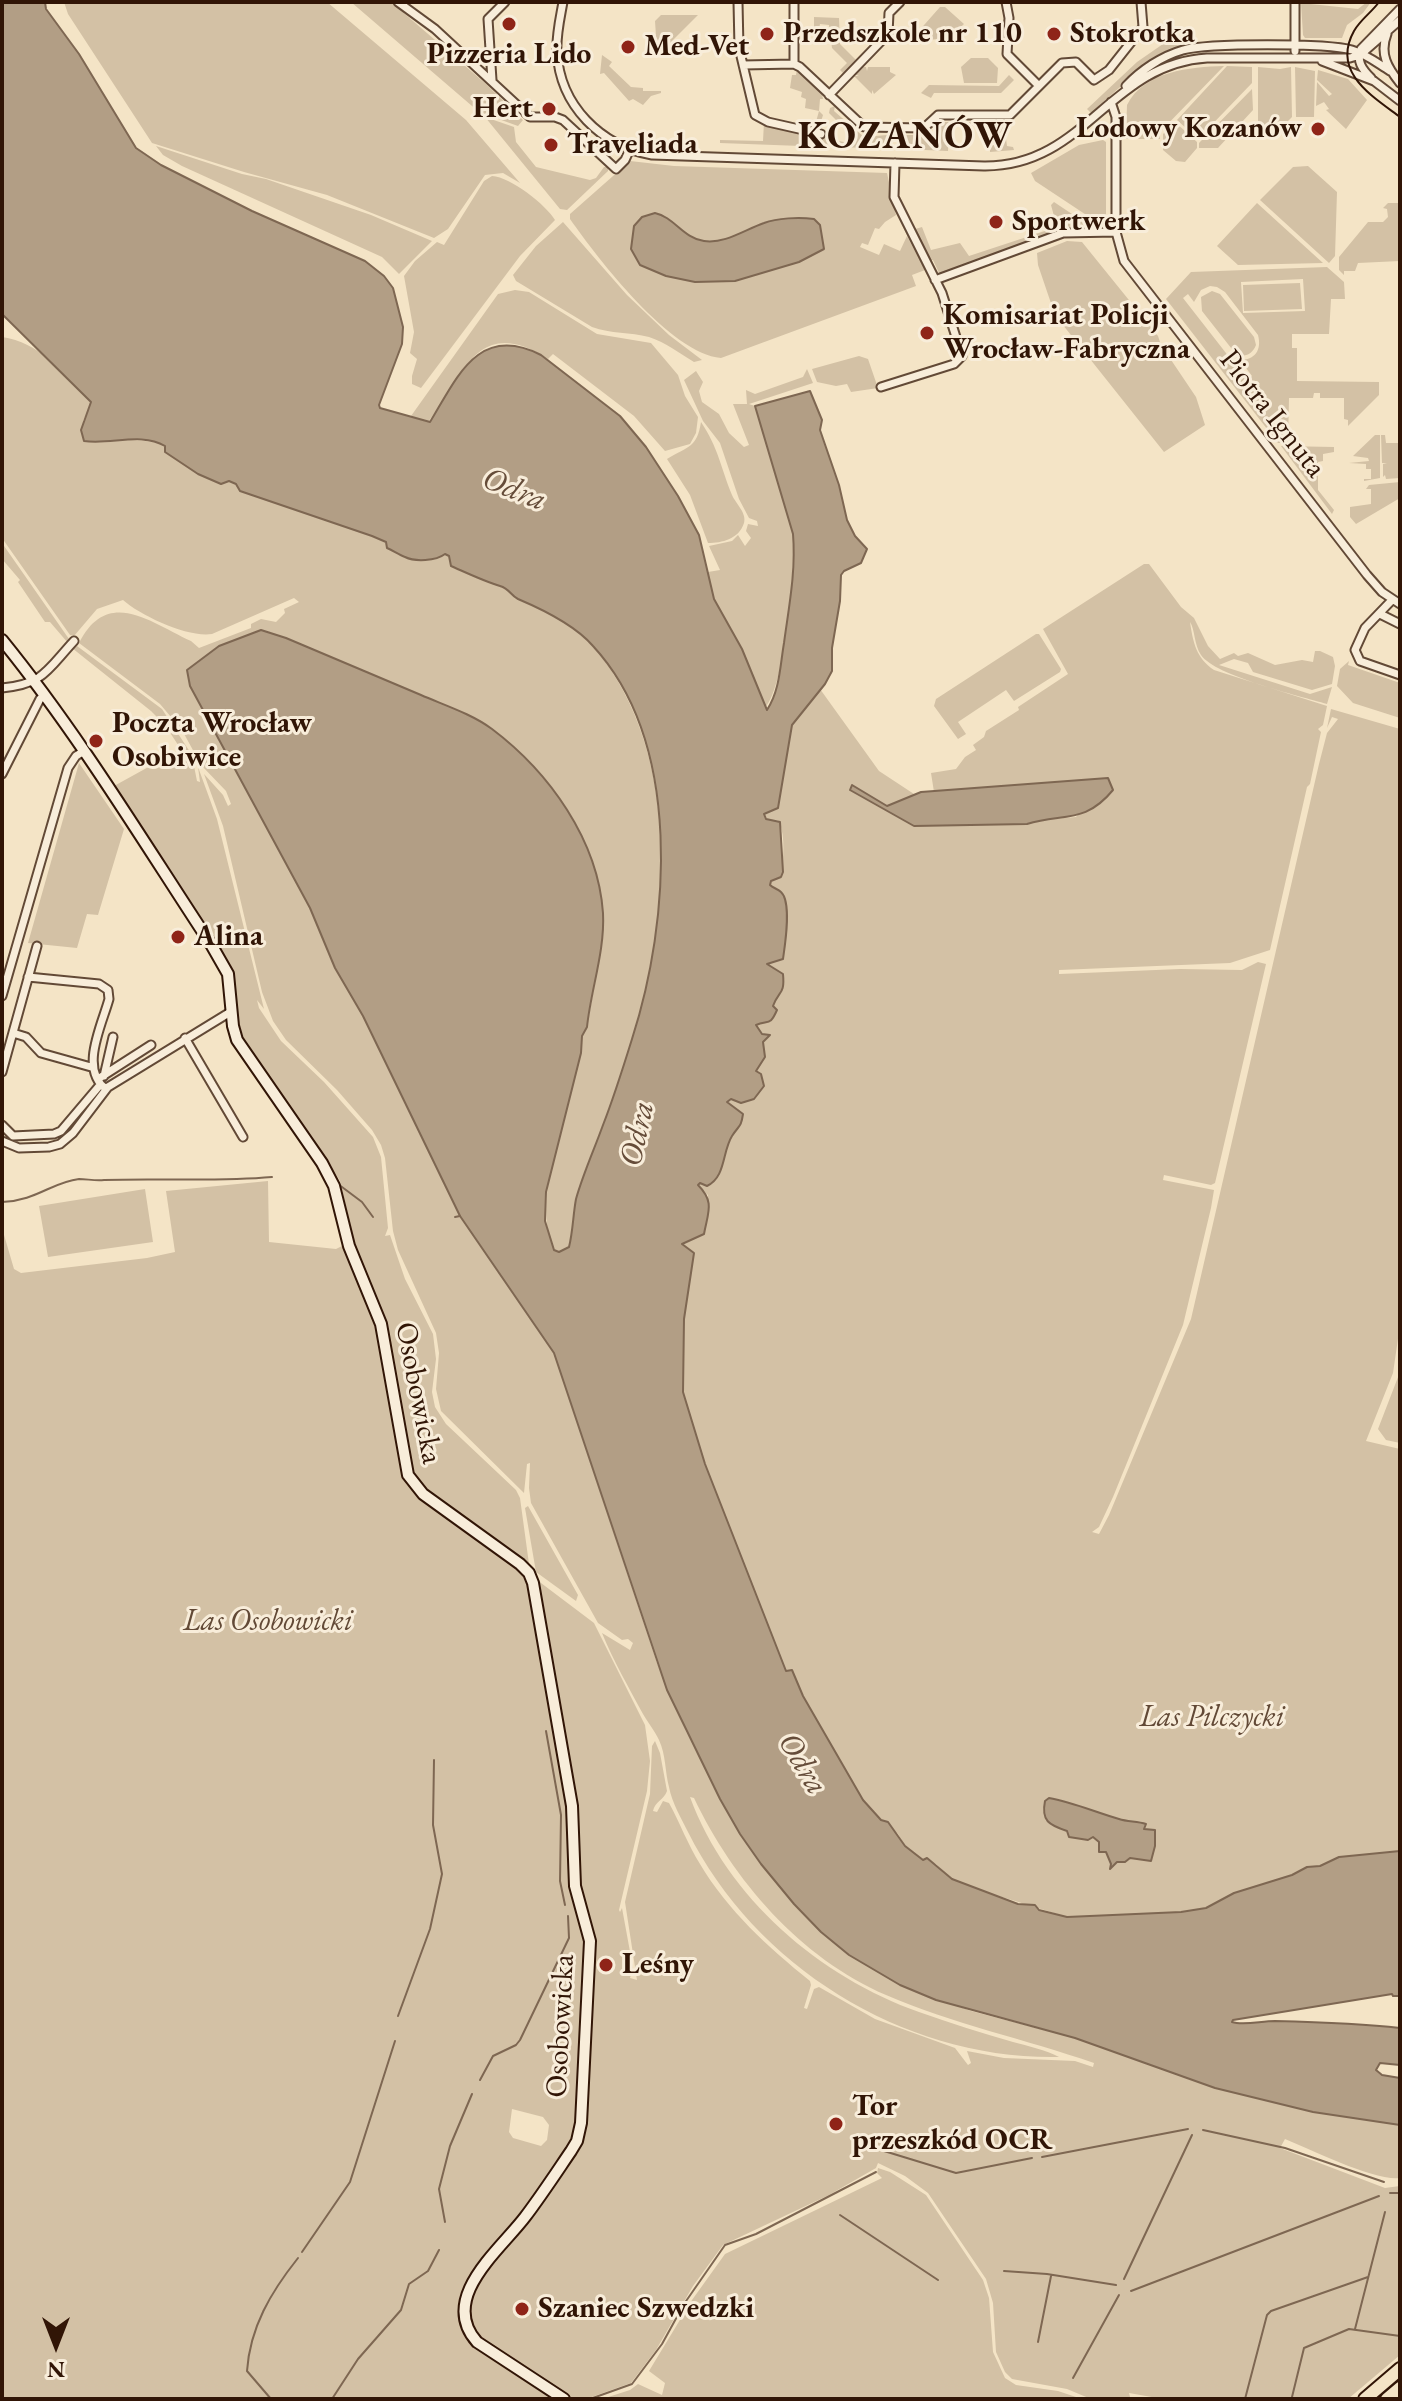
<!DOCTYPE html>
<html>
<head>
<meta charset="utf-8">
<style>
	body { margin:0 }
	#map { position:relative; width:1402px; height:2401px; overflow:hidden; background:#f4e4c6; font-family:"EB Garamond",serif }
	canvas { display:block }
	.frame { position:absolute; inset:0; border:4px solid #311506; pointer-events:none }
	.north { position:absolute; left:16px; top:2305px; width:80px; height:80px; -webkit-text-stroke:6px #f8edda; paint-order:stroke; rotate:180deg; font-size:22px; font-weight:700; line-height:32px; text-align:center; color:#311506 }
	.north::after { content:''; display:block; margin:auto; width:28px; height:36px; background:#311506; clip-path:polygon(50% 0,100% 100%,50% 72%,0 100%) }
</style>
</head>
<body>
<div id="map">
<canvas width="1402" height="2401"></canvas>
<div class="frame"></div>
<div class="north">N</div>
</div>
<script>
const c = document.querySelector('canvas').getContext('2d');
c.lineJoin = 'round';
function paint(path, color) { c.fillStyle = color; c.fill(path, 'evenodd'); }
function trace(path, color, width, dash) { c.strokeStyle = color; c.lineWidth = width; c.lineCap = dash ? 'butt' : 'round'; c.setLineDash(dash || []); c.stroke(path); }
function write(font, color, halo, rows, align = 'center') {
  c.font = font + ' "EB Garamond",serif'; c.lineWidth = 6; c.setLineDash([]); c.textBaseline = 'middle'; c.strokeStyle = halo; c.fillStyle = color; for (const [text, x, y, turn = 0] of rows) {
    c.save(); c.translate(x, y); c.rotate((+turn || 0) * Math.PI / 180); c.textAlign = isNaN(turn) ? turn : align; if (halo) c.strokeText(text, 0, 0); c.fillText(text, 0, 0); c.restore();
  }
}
paint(new Path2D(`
	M64 2H327L466 120 520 183 503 173 485 175 448 229 434 238 327 195 244 172 152 143 68 14Z
	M351 2H391L486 84 523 120 518 126 479 112Z
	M1367 2H1371L1363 13 1347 25 1342 38H1305L1303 35 1301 3 1358 9Z
	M940 7H945L964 24 949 38 918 41 917 33Z
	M661 15H698L660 53 657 51 655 21Z
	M814 17 839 18 840 44 857 61 844 74 840 70 847 63 832 48 829 25 820 24 819 29H814Z
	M1176 35 1196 40 1147 63 1091 113 1087 109 1137 62Z
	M602 55 612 62 609 66 631 87 643 88V91H661V93L651 96 643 105 633 99 629 101 604 73 600 74Z
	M971 58H988L998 68 997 83H964L961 67Z
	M1224 66 1160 132V139H1126L1127 105C1144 71 1190 67 1224 66Z
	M1227 66 1252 67V83L1198 139 1177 120Z
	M861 67H866L867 71 868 67H890V72L896 75 874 94 872 90V94L854 76H859L854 74Z
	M1258 67 1280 69 1291 67 1292 117 1278 131H1258Z
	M1295 67 1315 71 1314 117H1296Z
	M797 69 822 94 823 99H820L819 111 823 115 818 131 788 123 814 129 819 111 805 108 806 99 801 97 802 92 790 88 792 75H796Z
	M1318 70 1348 79 1367 100 1346 129 1326 110 1329 109 1324 102 1316 106 1317 82 1329 96 1332 94 1317 80Z
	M1009 75 1014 80 1001 93H934L931 98 921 93 929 85 999 86Z
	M1252 89 1253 110 1218 148H1199V143Z
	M835 106 834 111 864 137 887 135V144L892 145 890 149 870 148 867 144V148L808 146 816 136 853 144 852 139 847 138 849 133 829 113 830 108Z
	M485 117 514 127 516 142 536 167 590 180 596 178 604 167H608V171L567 210 560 209Z
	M764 122 810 134 811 137 801 146 720 143V140L763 141Z
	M942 122H1000L1004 124 1007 146 1013 147 1014 150 990 152V126H949L948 151 903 149 904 135H934V130Z
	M1175 122 1197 142V148L1185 162 1176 161 1163 150V134Z
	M1103 140 1106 142V228L1035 181 1031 173 1079 145Z
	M156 146 242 174 266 179 371 215 432 241 399 274 382 257 182 166 163 155Z
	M630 161 674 166 887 173 896 215 885 222 879 229 875 228 868 245 862 243 860 247 879 255 884 244 900 251 907 236 925 270 912 275 916 286 721 358C671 354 598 259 570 219V214Z
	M1308 166 1337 192 1335 256 1329 263 1260 200 1293 167Z
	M492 176C511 177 546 205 555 220L520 256 421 388 412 384V376L417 359 410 353 414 332 404 276 415 261 437 242 444 245 484 181Z
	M1054 202 1096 230H1060L940 275 933 260 929 261 912 230 922 227 931 250 960 243 969 256 1057 227 1051 205Z
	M1257 203 1323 263 1238 265 1217 246Z
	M1388 203H1398L1400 207V261L1358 263 1355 271H1344V275L1339 270V257L1368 222H1383L1388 217 1387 209 1383 208Z
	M563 222 627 295 669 335 702 360 694 362C679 353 665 342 649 337 630 332 611 334 592 327L516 281 513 275 536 246Z
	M1067 241 1082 242 1158 336 1161 345 1196 397 1205 425 1164 452 1055 315 1038 265 1037 253Z
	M1327 267 1344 282 1345 299H1331L1329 334H1292V348H1297V381L1379 382V395L1348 426V420L1344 419V398H1320V393H1314L1313 398H1289L1288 443H1278L1166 299 1191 272ZM1303 279 1305 311 1243 313 1241 282ZM1210 286 1217 287 1225 292 1258 335C1262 350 1255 360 1240 360L1252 376 1247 380 1183 298 1188 294 1194 302 1201 290Z
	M1300 283 1302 309 1244 311 1243 285Z
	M515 290 529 292 597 334 651 343 678 375 685 396 698 417 696 433 690 444 665 451 634 416 553 354 548 359C476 312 462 379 428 422L411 416 498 294Z
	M1212 291 1220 294 1254 337 1256 345C1252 355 1244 358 1235 353L1202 311 1201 297Z
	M2 337C39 342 62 372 88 397L91 404 83 421 131 440 158 442 236 484 240 491 372 536 386 542 387 548 403 555 445 554 450 556V561L513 593C520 599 526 600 534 604 555 614 582 632 596 650 681 753 671 918 633 1039 623 1067 614 1096 603 1125 596 1145 585 1166 580 1187 575 1207 574 1227 569 1247L559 1252 554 1250C529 1197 573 1095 582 1036L587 1027 601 950 603 913 526 758 491 728 449 707 286 638 187 670 190 686 310 908 335 968 363 1016 460 1216 554 1353 657 1663 686 1731 740 1834 849 1955 900 1985 971 2011 1075 2038 1215 2088 1313 2112 1400 2125V2178C1374 2181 1312 2150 1285 2139L1280 2148 1385 2188 1400 2186V2355L1348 2399H1163L1129 2393 1130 2397 1148 2399H1091L1067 2389 1012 2379 1005 2372 996 2352 993 2303 986 2279 928 2193 905 2176 878 2163 876 2168 829 2195 723 2245 693 2286 656 2350 631 2383 586 2399H2V1228L14 1269 21 1273 147 1258 175 1252 166 1191 268 1181 269 1242 336 1249 354 1240 340 1181 314 1139 244 1038C234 1016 239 991 232 968L114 786 163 759 193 761 197 781 200 782 198 767 217 819 264 1009 257 1000 259 1008 281 1041 324 1082 373 1137 381 1157 388 1228 385 1236 390 1235 405 1279 433 1334 436 1359 432 1392 435 1407 446 1424 516 1490 520 1498 529 1564 541 1583 594 1623 645 1725 650 1761 647 1791 619 1910 620 1912 622 1908 633 1968 630 1978 637 1980 625 1902 650 1794 652 1746 655 1741 660 1753 667 1791C664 1800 655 1801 653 1811L657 1812 663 1801 669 1803C680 1823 688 1845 700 1864 728 1911 768 1947 810 1981L811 1985 804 2008 807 2009 814 1989 819 1987 875 2019 955 2048 968 2065 971 2063 967 2051 1004 2058 1075 2061 1093 2067 1094 2063C1025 2039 953 2024 886 1995 800 1958 733 1880 694 1798L690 1797C727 1898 820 1977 919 2012 950 2023 981 2033 1013 2042 1028 2046 1046 2050 1059 2057 906 2060 756 1968 688 1832 681 1818 672 1803 669 1787 665 1772 666 1755 659 1740 655 1731 648 1723 643 1714 629 1688 613 1660 602 1633L630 1650 633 1643 628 1639 622 1640 598 1623 531 1503 529 1488 530 1463 527 1464 524 1493 441 1411 436 1389 439 1353 436 1333 398 1250 393 1231 385 1158 381 1145 372 1130 337 1090 286 1040 273 1021 262 992 223 826 204 774 223 795 228 806 231 804 226 791 201 765 182 730 160 704 79 643C108 586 151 623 191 641L199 648 251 628V624L261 619 276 622 285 613 284 609 299 602 294 598 212 634C189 638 141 616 123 600L97 609 74 636 70 635 2 538ZM512 2109 543 2117 549 2125 547 2140 541 2146 513 2138 509 2132Z
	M859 356 868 359 878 388 851 392 847 384 836 386 817 382 812 369Z
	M807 369 813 383 749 404 755 406 793 534C795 568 786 684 765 708L714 599 708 572 720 570 709 546 732 541 738 535 745 546 751 538 746 531 748 524 758 526 757 521 749 518 739 499 720 443 703 421 684 380 696 371 703 382 699 391 702 402 719 414 729 433 744 447 749 445 733 404H747L746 390 755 394 803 377Z
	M701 422C718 447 721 468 732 495 736 504 747 513 744 523 739 539 722 543 708 543L690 495 667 459C688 446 697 448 701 422Z
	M1375 435H1380V478L1364 481V479H1371V469H1366V464L1349 463 1369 461 1368 458 1353 456Z
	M1381 435H1385L1386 443H1399L1400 438V478L1386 479 1385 475 1383 477V464L1387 463H1382Z
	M1281 446 1334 447V452L1323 454V461L1318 462V490L1334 510 1332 514Z
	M1400 482V498L1356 524 1350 517V507L1371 504V489H1366L1369 485Z
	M2 543 69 639 68 643 50 622H45L18 582 20 580 2 559Z
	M1144 564H1149L1181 607 1194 618 1208 646 1220 659 1234 653 1238 656 1248 653 1275 665 1302 660 1313 662 1315 651H1320L1333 657 1335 666 1332 684 1312 690 1253 672 1248 663 1234 659 1219 665 1310 694 1332 687 1327 704C1300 696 1215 676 1201 655 1194 645 1195 629 1190 622 1193 642 1196 658 1214 670L1327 706 1323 725 1318 729 1321 732 1310 784 1307 787 1270 950 1230 963 1059 970V974L1180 969 1242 970 1258 962 1266 964 1215 1183 1211 1185 1164 1175 1163 1180 1214 1190 1211 1208 1183 1325 1113 1497 1099 1527 1092 1532 1099 1534 1109 1515 1191 1319 1319 764 1327 733 1338 719 1332 717 1327 728 1331 709 1400 729V1325L1393 1373 1366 1441 1400 1449V1868L1168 1915 1095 1918 1067 1917 989 1893 952 1879 936 1864 923 1860 905 1846 898 1834 881 1821 863 1800 781 1665 713 1497 682 1393 681 1333 693 1252 681 1244 702 1234 708 1195 698 1186 730 1136 742 1113 727 1103C741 1086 769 1068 762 1045L770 1035 762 1034 755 1025C767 1021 771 1023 777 1010L773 1006C776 997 782 994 784 985L775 970 767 964 783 959C785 944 792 903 781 892 778 889 773 888 770 885L771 881 781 877C783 859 786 838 779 821L766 819 764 816 766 812 778 808 792 725 820 689 879 771 914 794 903 801 886 806 853 786 850 790 914 826 1027 824 1040 820 1076 817 1108 779 934 792 931 773 956 769 965 757 976 750 973 745 984 737 986 731 1019 710 1018 707 1068 674 1043 629Z
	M1036 634H1039L1061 669 1060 672 1014 701 1006 690 958 722 966 734 958 739 934 706 936 699Z
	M77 646 162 709 190 752 188 757H179L178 755 184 754 165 725 151 711 72 648Z
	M1349 661 1348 665 1400 683V718L1353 703 1337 686 1340 669Z
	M79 763 124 829 98 915 87 914 77 948 28 943Z
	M145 1189 153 1242 48 1257 39 1206Z
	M1400 1372V1443L1386 1440 1378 1429Z
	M528 1506 578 1595 576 1601 536 1572 525 1508Z
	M878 2168 890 2172 926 2195 983 2280 989 2298 993 2352 1005 2378 1016 2385 1058 2391 1082 2399H602L630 2390 638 2384 662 2395 665 2383 649 2371 692 2300 725 2254 882 2178 877 2173Z`), '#d3c1a5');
const water = new Path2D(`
	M2 2H45L46 9 79 54 136 148 161 165 252 211 365 261 384 276 393 288 403 327 402 344 379 405 380 408 430 422C457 378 478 323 541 355L620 416 646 447 678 496 699 535 714 599 742 649 767 710C780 690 780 666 784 643 789 606 796 571 793 534L755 406 810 391 822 420 820 430 839 485 847 520 855 536 867 549 861 563 844 571 841 575 840 601 832 648V671L825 684 792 725 778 808 764 814 766 819 780 822 783 872 781 877 771 881 770 885C773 888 778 889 781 892 792 902 785 945 783 959L767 964 783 974C785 995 779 990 773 1006L777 1010C770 1026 769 1020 756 1025L762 1034 770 1035 763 1042 765 1057 756 1071 761 1074 764 1086 754 1099 741 1103 731 1099 727 1102 743 1114C741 1128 739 1125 732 1136 722 1152 726 1177 707 1186L700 1183 698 1185C715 1202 708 1212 704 1234L682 1244 694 1253 684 1319 683 1392 705 1464 786 1671 792 1670 803 1696 863 1800 881 1820 888 1822 905 1846 923 1860 927 1858 952 1879 1018 1904 1035 1905 1039 1910 1067 1917 1181 1912 1206 1908 1234 1893 1292 1875 1307 1867 1320 1866 1339 1857 1400 1851V1996H1393L1392 1994 1233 2020 1232 2022C1243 2026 1261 2021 1275 2021 1317 2022 1358 2023 1400 2028V2065L1380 2063 1376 2070 1382 2075 1400 2078V2125L1313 2112 1215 2088 1075 2038 936 2000 900 1985 849 1955 821 1932 794 1904 761 1864 740 1834 720 1799 667 1690 554 1353 460 1216 363 1016 335 968 310 908 190 686 187 670 219 646 261 630 286 638C331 657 376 676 421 695 444 705 472 714 492 729 549 772 598 840 603 913 605 951 591 989 587 1027L582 1036 581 1053 546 1192 545 1221 554 1250 559 1252 569 1247C573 1231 573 1215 576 1199 583 1174 594 1150 603 1125 614 1097 623 1068 632 1039 670 921 683 744 593 646 575 625 544 610 518 599 510 595 510 589 500 586 486 582 467 573 451 566L449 556 445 554C436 561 415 562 405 557 399 555 394 551 387 548L386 542 372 536 240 491 236 484 229 481 221 484 198 474 165 452V446C141 432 111 445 84 441L81 430 91 402 2 314Z
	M655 213C674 217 683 238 704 241 725 244 744 230 764 223 777 218 799 217 814 219L820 225 824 249 799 262 735 281 695 282 666 276 640 265 631 249 634 226 642 217Z
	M1108 778 1113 790C1085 824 1064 813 1027 824L914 826 850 790 852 785 887 806 921 792Z
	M1049 1798C1072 1802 1095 1812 1119 1819 1128 1822 1137 1821 1146 1824L1144 1829 1155 1830V1846L1151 1861 1130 1858 1125 1862H1117L1110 1869 1111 1864 1106 1852H1099V1842L1093 1837 1088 1840 1069 1837 1067 1831C1049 1825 1041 1821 1045 1801Z`);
paint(water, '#b29e85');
trace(water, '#7e6752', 2);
trace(new Path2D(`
	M338 1184 362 1202 373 1217
	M2 1202C36 1201 52 1182 79 1179 87 1179 95 1181 104 1180 160 1178 216 1182 272 1177
	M455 1217 460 1216
	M546 1731 561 1815 560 1881 565 1905
	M398 2016 430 1929 442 1874 433 1825 434 1760
	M480 2080 493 2056 516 2045 520 2040 569 1938 568 1916
	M1203 2130 1285 2148 1384 2182
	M884 2151 956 2173 1032 2158
	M1042 2157 1188 2129
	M1390 2193H1400
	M840 2215 938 2280
	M445 2222 439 2189 450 2146 472 2094
	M302 2252 350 2182 395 2041
	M1004 2271 1047 2274 1116 2285
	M1124 2279 1192 2135
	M1131 2291 1379 2196
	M1355 2329 1385 2212
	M1038 2342 1051 2276
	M1073 2378 1119 2295
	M1292 2397 1304 2348 1349 2329 1400 2336
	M271 2399 247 2371C250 2327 271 2292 298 2258
	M332 2399 358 2359 401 2310 409 2284 428 2271 439 2250
	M590 2399 632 2384 662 2344 684 2304 725 2245 756 2234 876 2172
	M1245 2399 1267 2315 1271 2311 1368 2277`), '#7e6752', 2);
const street = new Path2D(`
	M398 2 435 29 530 117H555L563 120 616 169 625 160 630 149
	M563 2C560 19 556 35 557 52 560 106 601 146 652 155L984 166C1085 167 1109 64 1207 58H1350L1360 55 1400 20
	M738 2 739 48 755 115 768 122 821 134
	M1006 2 1009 18 1007 54 1038 85
	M1295 2V51
	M1387 34C1379 54 1388 68 1400 83
	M1322 61 1374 81 1400 101
	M794 64 800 67 864 127 924 128 938 115H1010L1062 63 1076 62 1094 80 1109 70 1143 27 1141 2
	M794 64V2
	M743 65 794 64
	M1371 78C1362 69 1356 61 1361 49L1400 9
	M492 80 488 19 505 2
	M1126 86C1141 70 1162 56 1183 50 1208 43 1327 43 1352 50 1366 54 1377 63 1390 71
	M829 95 888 34 889 13 900 2
	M1111 102 1116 117V232L1124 261 1367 575 1382 592 1400 604
	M935 280 1063 233 1116 232
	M881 387 954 364 962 356 942 293 894 197 895 163
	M1392 600 1365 628 1355 650 1360 661 1400 675
	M1380 614 1400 624
	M2 688C44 684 47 670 74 641
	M2 774 40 699 45 695
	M28 977 99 984 108 990 109 999C102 1025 79 1069 106 1089
	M2 996 68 768 76 756 84 751
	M13 1033 26 1037 41 1053 91 1067
	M185 1038 243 1137
	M2 1072 37 946
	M104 1076 113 1037
	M98 1079 151 1045
	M2 1125 13 1136 54 1134 61 1131 100 1085
	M2 1141 19 1148 49 1147 60 1144 73 1133 108 1087 232 1011`);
const secondary = new Path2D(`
	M2 640C80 736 144 843 212 946L228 974 233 1026 237 1040 322 1163 334 1186 349 1246 381 1324 408 1475 423 1494 520 1564 529 1573 533 1583 572 1806 575 1886 590 1941 581 2123 577 2141 571 2151C556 2173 541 2196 525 2217 500 2250 438 2298 477 2342L564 2399`);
const highway = new Path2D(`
	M1365 2399 1400 2369
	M1387 2399 1400 2388`);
trace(street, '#624936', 11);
trace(secondary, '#311506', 14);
trace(highway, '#311506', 16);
trace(street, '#f8edda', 7);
trace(secondary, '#f8edda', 10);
trace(highway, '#f4e4c6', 12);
trace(new Path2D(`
	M1379 2C1372 12 1360 20 1354 31 1331 72 1372 96 1400 117
	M1399 2 1400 3`), '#311506', 2);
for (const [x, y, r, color] of [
	[509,24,8,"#8f2418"],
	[767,34,8,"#8f2418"],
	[1054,34,8,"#8f2418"],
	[628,47,8,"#8f2418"],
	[549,109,8,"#8f2418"],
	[1318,129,8,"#8f2418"],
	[551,145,8,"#8f2418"],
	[996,222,8,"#8f2418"],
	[927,333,8,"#8f2418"],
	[96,741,8,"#8f2418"],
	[178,937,8,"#8f2418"],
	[606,1965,8,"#8f2418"],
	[836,2124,8,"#8f2418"],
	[522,2309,8,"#8f2418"]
]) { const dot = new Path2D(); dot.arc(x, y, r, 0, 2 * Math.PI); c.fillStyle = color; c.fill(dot); trace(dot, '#f8edda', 3); }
write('bold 30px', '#311506', '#f8edda', [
	["Przedszkole nr 110",783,34],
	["Stokrotka",1070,34],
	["Med-Vet",644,47],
	["Pizzeria Lido",509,55,"center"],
	["Hert",533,109,"right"],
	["Lodowy Kozanów",1302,129,"right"],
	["Traveliada",567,145],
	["Sportwerk",1012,222],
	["Komisariat Policji",943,316],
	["Wrocław-Fabryczna",943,350],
	["Poczta Wrocław",112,724],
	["Osobiwice",112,758],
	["Alina",194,937],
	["Leśny",622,1965],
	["Tor",852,2107],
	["przeszkód OCR",852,2141],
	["Szaniec Szwedzki",538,2309]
], 'left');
write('30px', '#311506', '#f8edda', [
	["Piotra Ignuta",1272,414,52],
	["Osobowicka",418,1393,79],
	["Osobowicka",561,2026,-87]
]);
write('italic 30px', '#624936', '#f8edda', [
	["Las Osobowicki",268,1622],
	["Las Pilczycki",1212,1718]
]);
write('italic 32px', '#654c39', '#f8edda', [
	["Odra",514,490,22],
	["Odra",638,1134,-78],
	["Odra",802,1764,59]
]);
c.letterSpacing = '2px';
write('bold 38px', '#311506', '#f8edda', [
	["KOZANÓW",906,138]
]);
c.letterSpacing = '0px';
</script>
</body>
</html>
